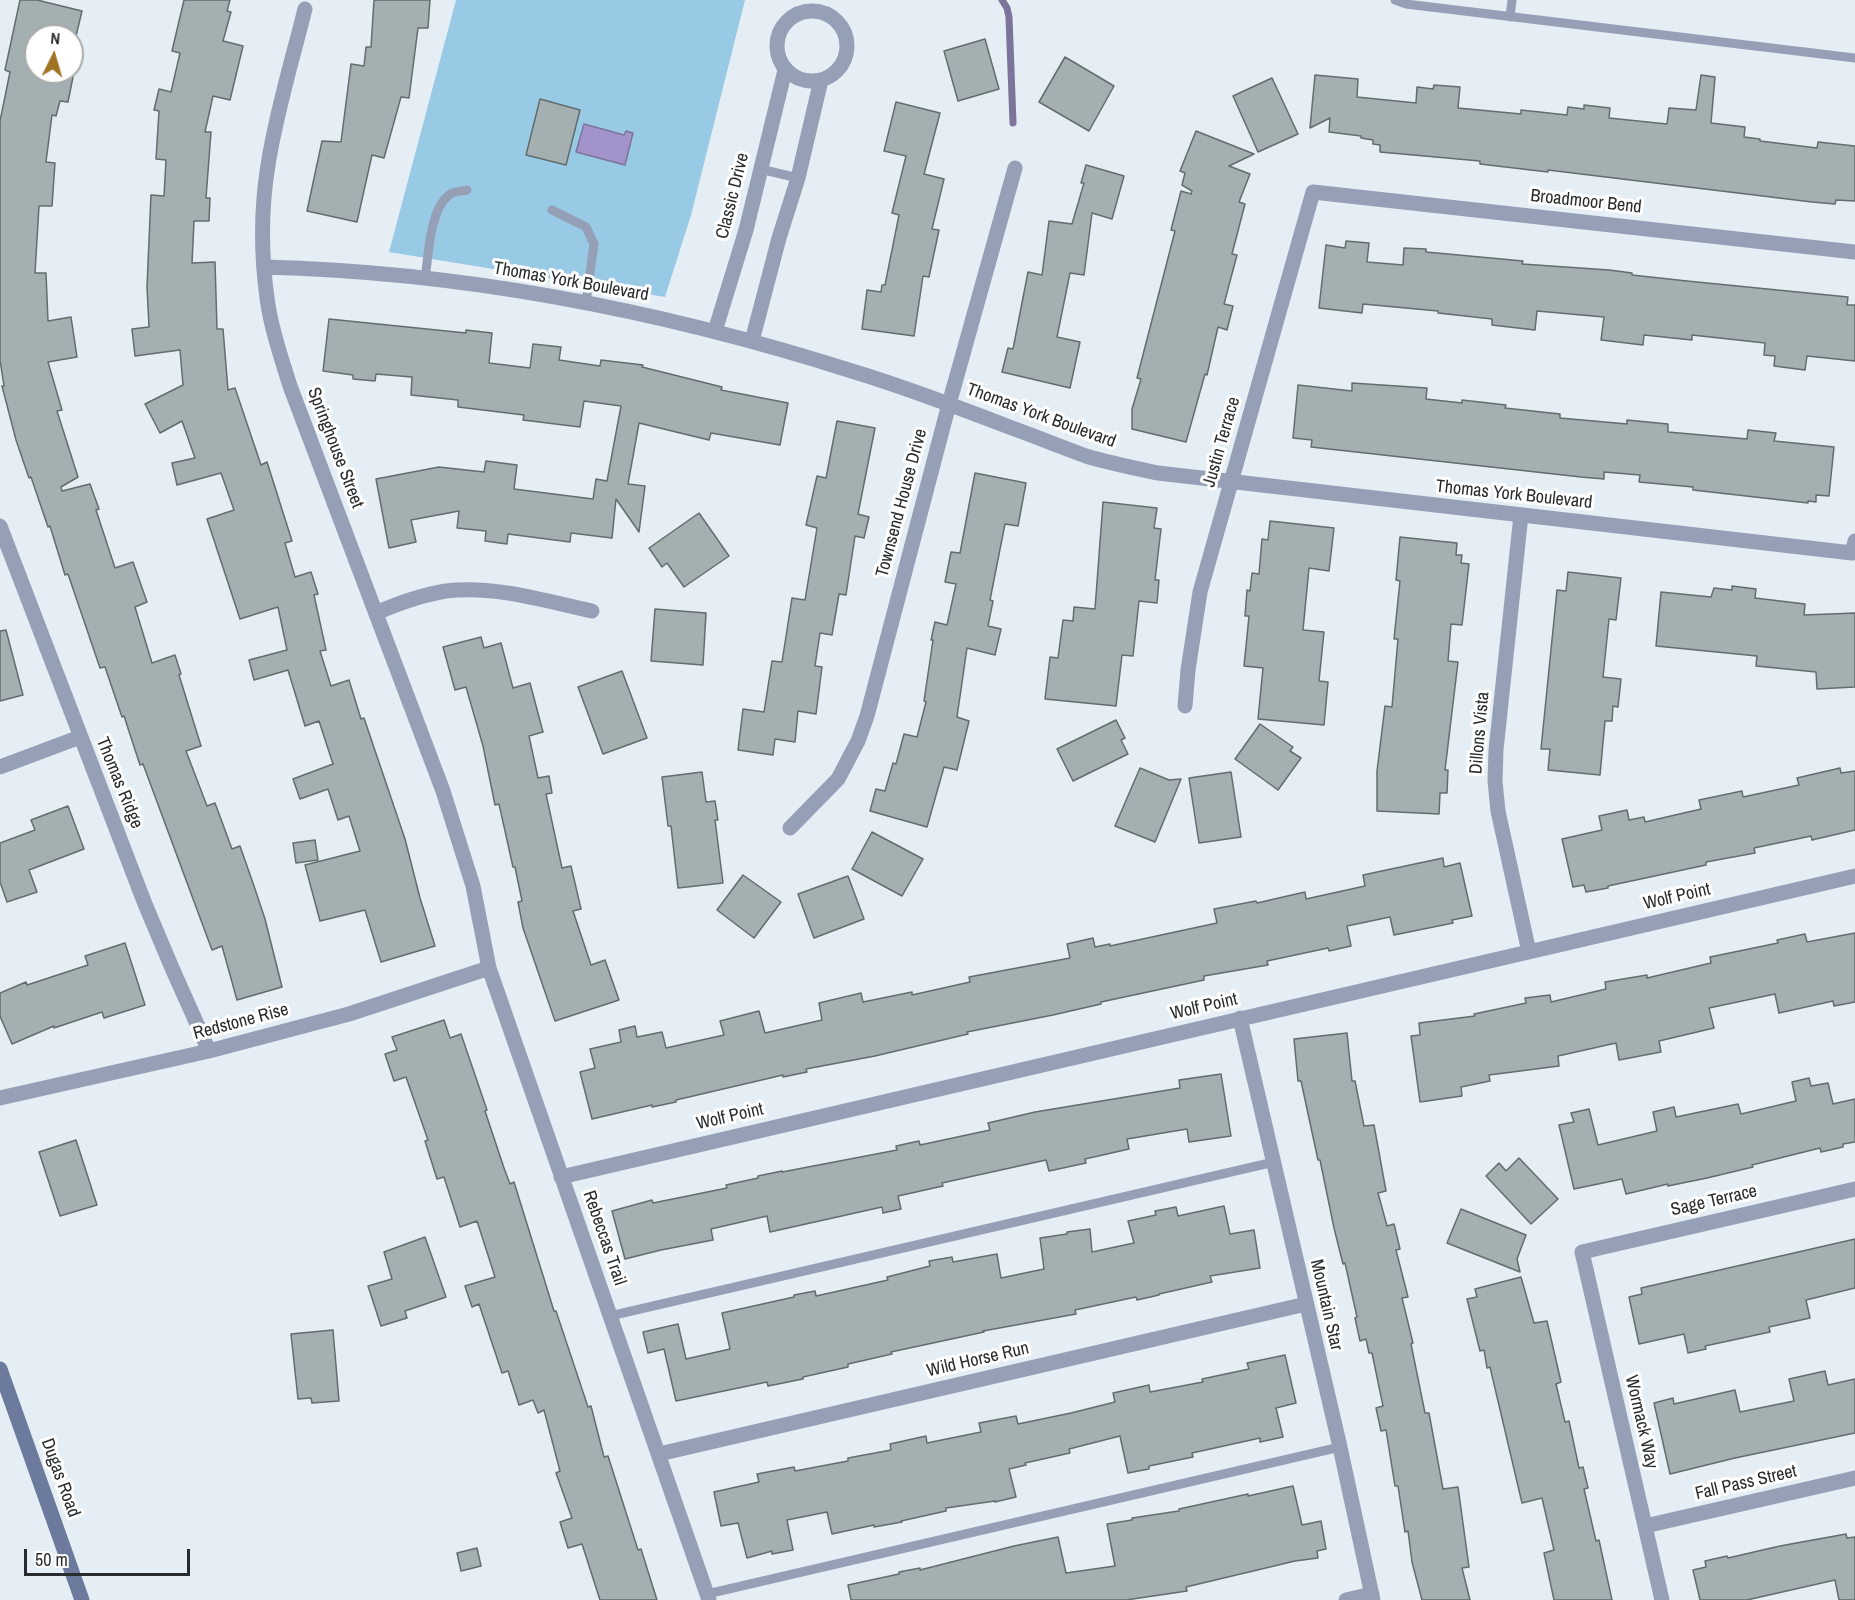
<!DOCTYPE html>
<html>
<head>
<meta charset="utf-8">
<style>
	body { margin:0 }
	#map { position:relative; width:1855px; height:1600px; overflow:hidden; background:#e4eef4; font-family:"Archivo Narrow",sans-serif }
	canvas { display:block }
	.north { position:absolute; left:24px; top:24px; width:60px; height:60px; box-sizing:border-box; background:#fff; border:2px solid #a9abab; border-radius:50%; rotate:5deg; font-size:16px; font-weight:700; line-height:24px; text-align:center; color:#282c2e }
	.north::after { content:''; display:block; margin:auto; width:21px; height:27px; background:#a07224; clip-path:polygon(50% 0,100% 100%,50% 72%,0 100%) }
	.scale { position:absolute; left:24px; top:1549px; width:166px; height:27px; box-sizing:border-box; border:3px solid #282c2e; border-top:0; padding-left:8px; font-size:18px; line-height:21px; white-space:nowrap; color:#282c2e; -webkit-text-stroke:4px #fff; paint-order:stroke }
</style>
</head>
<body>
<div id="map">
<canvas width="1855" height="1600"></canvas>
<div class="north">N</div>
<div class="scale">50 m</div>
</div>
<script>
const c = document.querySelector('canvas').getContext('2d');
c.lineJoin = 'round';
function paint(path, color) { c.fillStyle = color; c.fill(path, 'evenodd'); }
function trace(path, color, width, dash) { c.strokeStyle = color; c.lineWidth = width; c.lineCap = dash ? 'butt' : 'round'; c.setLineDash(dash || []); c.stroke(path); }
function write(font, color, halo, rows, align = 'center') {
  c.font = font + ' "Archivo Narrow",sans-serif'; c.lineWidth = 6; c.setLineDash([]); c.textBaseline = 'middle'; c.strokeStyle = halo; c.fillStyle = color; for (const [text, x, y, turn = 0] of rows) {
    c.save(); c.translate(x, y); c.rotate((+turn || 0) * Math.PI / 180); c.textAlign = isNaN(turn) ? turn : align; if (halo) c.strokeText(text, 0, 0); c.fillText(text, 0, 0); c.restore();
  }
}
paint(new Path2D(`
	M456 0H745L691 215 665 297 389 252Z`), '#98c9e5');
const water = new Path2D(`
	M584 124 624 135 626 131 633 133 625 165 576 152Z`);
paint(water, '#a293ca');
trace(water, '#7d749b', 1.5);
trace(new Path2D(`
	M1002 0 1007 8 1009 17 1013 123`), '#7d749b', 7);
const building = new Path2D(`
	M20 0H37L82 11 76 36H36V72H74L68 102 60 101 56 116 52 115 46 162 55 163 52 206H39L35 273H46L48 321 71 317 77 357 48 362 62 410 57 411 78 477 61 487 62 491 90 484 99 509 96 510 115 568 133 562 147 602 135 607 152 663 175 655 181 674 179 675 201 746 186 751 207 806 215 803 232 849 240 846 254 886 265 919 282 987 237 1000 222 946 212 950 143 764 140 765 124 716 122 717 105 667 100 668 68 574 65 575 50 526 48 527 31 477 29 478 16 440 2 386H4L0 360V121L10 72 5 70Z
	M184 0H230L227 11 231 12 223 41 243 46 230 100 213 96 205 132H211L206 198H210L209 221H194L192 263 215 262 217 329H223L228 390 235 388 261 465 267 462 292 541 285 543 295 577 311 572 318 594 314 595 326 650 320 651 331 686 349 680 361 719 364 718 405 839 420 898 435 946 381 962 365 910 320 921 305 865 360 851 349 816 338 820 328 789 300 799 293 779 333 764 319 721 305 726 288 670 254 680 249 660 287 650 278 607 240 619 207 519 234 510 221 473 177 485 172 463 195 458 182 421 160 433 145 404 183 385 180 350 135 356 132 329 149 327 147 287 151 195 164 196 166 160 156 159 159 111 154 110 159 89 171 92 180 53 172 51Z
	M374 0H430L428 28H418L409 98 401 97 384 158 372 155 357 222 307 211 322 141 341 142 351 64 364 66 366 47H371Z
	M985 39 999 89 958 101 944 51Z
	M1065 57 1114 86 1089 131 1039 102Z
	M1315 75 1358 79 1357 97 1416 103 1417 87 1433 89 1434 85 1460 87 1458 108 1521 114V110L1567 115 1568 107 1584 109V105L1610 108 1609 118 1667 124 1669 108 1696 110 1701 75 1715 77 1711 123 1745 127 1744 137 1760 139V141L1817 148 1818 142 1855 146V201L1836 200 1835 204 1812 202 1548 170V172L1480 164V161L1380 152V145L1373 144V140L1361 138V136L1329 132 1330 118 1310 128Z
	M1272 78 1298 134 1258 152 1233 96Z
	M540 99 580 110 566 165 526 155Z
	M896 102 940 113 924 174 944 179 932 229 939 230 929 277 923 276 914 336 862 329 867 290 881 292 882 285H885L899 215 892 213 906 156 884 151Z
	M1196 131 1254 154 1229 166 1250 174 1239 202 1245 204 1232 254 1237 255 1224 304 1233 306 1227 330 1218 327 1207 375 1205 374 1186 442 1132 429V409L1141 379 1137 378 1175 231 1171 230 1181 191 1191 194 1192 191 1182 185 1185 173 1180 171Z
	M1086 165 1124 176 1112 219 1092 213 1084 275 1070 273 1057 337 1080 342 1070 388 1002 372 1008 348 1013 349 1028 272 1042 275 1049 221 1072 224 1084 183H1081Z
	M1346 241 1369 243 1367 262 1403 265 1404 248 1426 249V252L1523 261 1522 264 1609 270 1632 273V275L1687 281 1848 297 1847 305H1855V361L1807 356 1805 370 1774 366 1775 356 1764 355 1765 343 1692 335V340L1644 335 1643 345 1601 340 1604 317 1537 311 1535 330 1492 325V319L1438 313V311L1363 304 1362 313 1319 308 1326 245 1345 248Z
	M329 319 466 333V330L492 333 489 363 530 368 533 344 561 347 559 360 600 366 601 360 643 365 642 367 722 387 721 390 788 403 780 445 711 433 709 440 639 423 628 484 645 486 639 532 616 499 612 538 571 533 570 542 508 534 507 544 485 541 486 531 457 528 459 511 411 520 416 542 389 548 376 479 439 467 484 472 486 461 517 465 514 489 593 499 596 479 607 481 621 406 584 401 580 427 523 420 524 415 458 407V400L411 395 412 377 376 374 375 381 353 379V375L323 371Z
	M1352 383 1427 388 1426 399 1462 403V400L1506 405 1505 408 1560 414V418L1627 424V420L1668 424V432L1747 439 1748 430 1776 433 1774 441 1834 447 1829 496 1816 495V502L1808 501V503L1693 490V487L1639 482 1640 475 1604 472V479L1581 477 1311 447 1312 440 1293 438 1298 385 1352 391Z
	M837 421 875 428 858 514 869 517 864 538 855 536 846 595 839 594 832 635 820 633 815 666 822 667 816 714 798 711 795 742 775 739 773 755 738 750 743 709 764 712 772 661 782 662 792 598 805 600 817 528 806 525 817 476 826 478Z
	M975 473 1026 483 1018 526 1005 524 990 600 993 601 988 626 1001 629 995 655 967 648 957 717 969 721 957 770 944 767 927 827 870 811 876 789 885 791 893 763 896 764 904 734 917 737 926 702 924 701 933 640H931L935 622 947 625 956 584 945 582 951 552 960 553Z
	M1103 502 1157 508 1154 528 1161 529 1155 580H1159L1157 603 1139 601 1133 656 1122 655 1116 706 1045 699 1050 657 1058 658 1063 620 1073 621 1074 607 1095 609Z
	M699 513 729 556 684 587 667 563 662 567 649 548Z
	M1270 521 1334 528 1329 571 1309 568 1303 630 1324 632 1319 681 1328 682 1324 725 1258 719 1263 668 1244 666 1249 616H1245L1247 590 1250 591 1252 573 1259 574 1262 539 1268 540Z
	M1400 537 1457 543 1456 555H1462L1461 563 1469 564 1462 625 1451 624 1448 661 1458 662 1445 770H1448L1447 793H1440L1439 814 1377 811V771L1385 706 1392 707 1398 639H1394L1400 581 1396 580Z
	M1568 572 1621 578 1616 620 1609 619 1603 677 1621 679 1618 707 1613 706 1612 721H1605L1600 775 1548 770 1550 749H1541L1557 590 1566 591Z
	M1732 586 1756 589 1755 598 1805 604 1804 615 1855 613V687L1817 689 1816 672 1756 666 1757 656 1656 646 1661 592 1711 597 1714 588 1732 590Z
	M655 609 706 613 703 665 651 661Z
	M6 630 23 695 0 701V631Z
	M481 637 484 648 501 643 513 688 530 683 543 732 529 736 538 778 549 776 552 793 546 794 562 868 571 866 581 909 573 911 591 965 605 960 619 1000 555 1021 523 928 518 902 522 901 515 867H513L499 804 495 805 483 746 466 687 455 690 443 647Z
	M622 671 647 738 603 754 578 687Z
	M1116 720 1125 738 1121 740 1128 754 1073 781 1057 749Z
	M1260 724 1293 747 1290 751 1301 758 1278 790 1235 759Z
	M1140 768 1169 780 1181 779 1155 842 1115 826Z
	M1840 768 1841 773 1855 771V830L1812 840 1811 836 1754 848 1755 853 1706 862V865L1608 886V888L1586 892 1584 885 1573 887 1562 839 1602 830 1599 816 1627 810 1629 820 1644 817 1645 822 1701 809 1699 800 1742 791 1743 797 1799 785 1797 778Z
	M702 772 706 802 715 801 718 820H715L723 883 678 888 671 826H668L662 777Z
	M1231 772 1241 837 1199 843 1189 778Z
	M68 806 84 849 29 870 37 892 7 902 0 882V843L35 830 31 820Z
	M872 832 923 859 902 896 852 869Z
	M315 840 318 860 296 863 293 843Z
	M1443 858 1444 867 1460 863 1472 916 1452 920 1453 923 1394 935 1390 917 1347 926 1351 946 1329 951 1328 948 1267 961 1268 965 1204 976V980L1101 1002V1004L1053 1015 967 1032 968 1034 875 1056 806 1069 807 1072 783 1077V1075L676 1100V1102L652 1107V1105L592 1119 580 1072 595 1068 590 1049 621 1042 619 1030 635 1026 637 1037 662 1032 666 1048 724 1035 720 1021 759 1011 765 1033 822 1020 819 1003 861 993 863 1002 912 992V995L970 982 969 977 1070 958 1067 944 1093 938 1095 947 1110 944V946L1217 923 1214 909 1256 901 1257 903 1305 892 1306 899 1365 886 1363 875Z
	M743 875 781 902 754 938 717 910Z
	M848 876 864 919 814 938 798 894Z
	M1855 933V1002L1834 1006 1833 1001 1779 1013 1775 994 1709 1008 1714 1028 1659 1041 1661 1052 1619 1060 1616 1043 1558 1056 1559 1066 1489 1075 1490 1081 1461 1087 1462 1096 1420 1102 1411 1036 1420 1035 1419 1023 1475 1016 1474 1014 1526 1003 1525 998 1550 995 1551 1002 1606 989 1605 982 1647 975V978L1711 963 1710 957 1778 943 1777 940 1805 934 1807 942Z
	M125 943 145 1005 104 1018 102 1012 54 1028V1026L12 1044 0 1016V993L26 982 27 985 88 965 85 956Z
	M444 1020 450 1038 461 1034 487 1110 485 1111 504 1168 510 1184 514 1182 554 1311H556L588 1407 591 1406 604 1457 608 1456 638 1550 641 1549 657 1600H600L582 1544 568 1548 560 1522 572 1518 556 1473 560 1471 544 1410 538 1413 533 1400 519 1405 508 1371 502 1373 479 1304 472 1307 465 1286 495 1277 477 1221 460 1227 444 1177 437 1179 425 1141 428 1140 406 1077 394 1081 385 1054 397 1050 392 1037Z
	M1347 1033 1352 1081H1355L1364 1126 1374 1125 1386 1191 1378 1193 1387 1226 1394 1224 1400 1249 1396 1250 1408 1297 1402 1298 1413 1343 1411 1344 1425 1413H1429L1443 1489 1458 1487 1469 1567 1462 1568 1470 1600H1422L1412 1562 1408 1531 1405 1532 1398 1486H1395L1386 1430 1381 1431 1376 1408 1383 1406 1372 1353H1369L1366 1339 1360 1341 1355 1318 1357 1317 1345 1263 1343 1264 1334 1228 1320 1160H1318L1301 1081H1298L1294 1039Z
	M1221 1074 1231 1136 1189 1142 1187 1129 1127 1139 1129 1149 1085 1159 1086 1163 1049 1171 1046 1160 942 1183 943 1186 898 1196 901 1209 883 1213 882 1207 770 1232 767 1216 711 1229 713 1240 661 1250 625 1259 612 1211 652 1200 653 1203 727 1188 726 1185 758 1178V1176L782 1171V1172L897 1150 896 1146 919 1141 920 1145 990 1130 988 1123 1035 1112 1180 1088 1179 1080Z
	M1809 1078 1811 1086 1828 1083 1833 1104 1855 1099V1142L1843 1144V1147L1821 1152 1820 1148 1752 1165 1753 1167 1707 1178 1668 1186V1184L1626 1194 1622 1179 1574 1189 1559 1125 1574 1122 1571 1113 1589 1109 1598 1145 1657 1131 1653 1112 1674 1107 1676 1117 1738 1104 1741 1114 1796 1101 1792 1082Z
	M76 1140 97 1205 60 1216 39 1152Z
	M1519 1158 1558 1199 1531 1224 1486 1176 1499 1163 1506 1171Z
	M1224 1206 1230 1234 1254 1230 1260 1268 1210 1276 1212 1282 1159 1294V1295L1137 1300 1136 1297 1075 1310 1076 1314 983 1331 984 1332 891 1352 892 1354 848 1364V1367L803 1377V1379L768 1386 767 1382 676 1401 664 1349 648 1353 643 1332 678 1324 686 1359 730 1349 722 1313 794 1297V1295L815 1291 816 1296 888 1280 887 1277 930 1266 929 1261 952 1257 953 1262 997 1254 1001 1278 1044 1269 1040 1238 1067 1234V1232L1090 1229 1092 1252 1134 1243 1128 1221 1156 1215 1155 1211 1176 1207 1178 1216Z
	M1461 1209 1526 1235 1517 1259 1520 1272 1447 1243Z
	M425 1237 446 1297 405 1311 407 1318 381 1326 368 1286 392 1279 384 1252Z
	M1855 1239V1288L1806 1300 1810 1318 1769 1327 1770 1332 1705 1346 1706 1349 1688 1353 1684 1334 1639 1344 1629 1297 1642 1294 1641 1288Z
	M1521 1277 1534 1323 1547 1321 1561 1382 1556 1384 1565 1422 1569 1421 1579 1468 1583 1467 1588 1488 1584 1489 1596 1541 1599 1540 1612 1600H1554L1544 1553 1554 1550 1542 1498 1522 1503 1490 1367 1487 1368 1484 1350 1480 1351 1467 1299 1477 1297 1475 1289Z
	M333 1330 339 1401 312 1403 311 1398 298 1399 291 1334Z
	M1285 1355 1296 1403 1276 1408 1283 1437 1260 1442V1438L1192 1453 1193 1457 1149 1466V1469L1128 1473 1120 1436 1069 1449 1070 1453 1025 1463 1026 1465 1009 1469 1016 1497 995 1502V1501L946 1508V1511L901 1521 902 1522 874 1527V1525L832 1534 827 1512 787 1520 793 1550 772 1554V1551L747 1558 738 1523 721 1526 714 1492 759 1482 757 1474 794 1467 795 1471 848 1461V1458L891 1450 890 1444 926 1436 927 1443 981 1432 979 1423 1016 1416 1018 1424 1071 1413 1115 1402 1113 1393 1149 1385 1150 1392 1203 1382 1202 1379 1249 1369 1247 1363Z
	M1825 1371 1828 1385 1855 1379V1433L1735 1458 1670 1474 1654 1403 1673 1398 1674 1404 1735 1390 1740 1412 1794 1401 1789 1379Z
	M1293 1486 1302 1525 1321 1521 1326 1549 1317 1551 1318 1558 1295 1561 1186 1587 1187 1591 1126 1600H851L848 1585 899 1574V1572L920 1568V1570L1014 1546 1058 1537 1066 1573 1115 1566 1107 1524 1132 1520V1518L1179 1511V1509L1248 1494V1496Z
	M1846 1534 1847 1538 1855 1537V1600H1839L1835 1580 1747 1600H1700L1693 1570 1706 1567 1705 1561 1727 1556 1728 1558 1780 1546Z
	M477 1548 481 1566 461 1571 457 1553Z`);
paint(building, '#a3afb0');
trace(building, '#626d6e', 1.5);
trace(new Path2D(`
	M1395 0 1406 4 1855 58
	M1510 17 1512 0
	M760 169 798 178
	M552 210 586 227 594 244 586 302
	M425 278C429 254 429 211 449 195 453 191 462 191 467 190
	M610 1316 1274 1162
	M707 1594 1340 1447`), '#95a0b7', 9);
trace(new Path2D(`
	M305 9C292 61 276 113 268 165 261 208 261 254 267 298 271 328 281 357 290 386L443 791 473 886 489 968 709 1600
	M777 46a35 35 0 1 1 70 0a35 35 0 1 1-70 0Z
	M264 267C465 272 664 311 855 372 908 388 960 408 1012 428 1037 437 1061 447 1086 456 1109 463 1134 468 1158 473L1852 553 1855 541
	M715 331 746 230 785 70
	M752 341 779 238 798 178 821 80
	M1521 515 1496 750 1495 781 1498 811 1529 952
	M0 526 145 904 172 968 209 1051
	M376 613C399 603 421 595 446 591 494 585 545 601 592 611
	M1185 706 1188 670 1200 592 1313 192 1855 252
	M0 767 80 737
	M790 828 838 779 858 741 867 716 949 404 1015 168
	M1240 1018 1340 1447 1373 1600
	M0 1098 209 1051 349 1014 489 968
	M561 1177 1855 876
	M659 1454 1306 1304
	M1645 1526 1855 1478
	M1346 1600 1372 1594
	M1662 1600 1582 1252 1855 1189`), '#95a0b7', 15);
trace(new Path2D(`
	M0 1369 82 1600`), '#6c7b9d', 15);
write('18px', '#282c2e', '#fff', [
	["Classic Drive",733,196,-76],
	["Broadmoor Bend",1586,202,6],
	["Thomas York Boulevard",571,282,10],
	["Thomas York Boulevard",1041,416,20],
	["Justin Terrace",1222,442,-74],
	["Springhouse Street",335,448,69],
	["Thomas York Boulevard",1514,495,6],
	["Townsend House Drive",902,503,-75],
	["Dillons Vista",1480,733,-85],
	["Thomas Ridge",119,783,68],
	["Wolf Point",1677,897,-13],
	["Wolf Point",1204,1007,-13],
	["Redstone Rise",241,1022,-15],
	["Wolf Point",730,1117,-13],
	["Sage Terrace",1714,1201,-13],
	["Rebeccas Trail",604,1238,71],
	["Mountain Star",1326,1305,77],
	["Wild Horse Run",978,1360,-13],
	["Wormack Way",1641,1422,77],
	["Dugas Road",60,1478,70],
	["Fall Pass Street",1746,1483,-13]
]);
</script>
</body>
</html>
